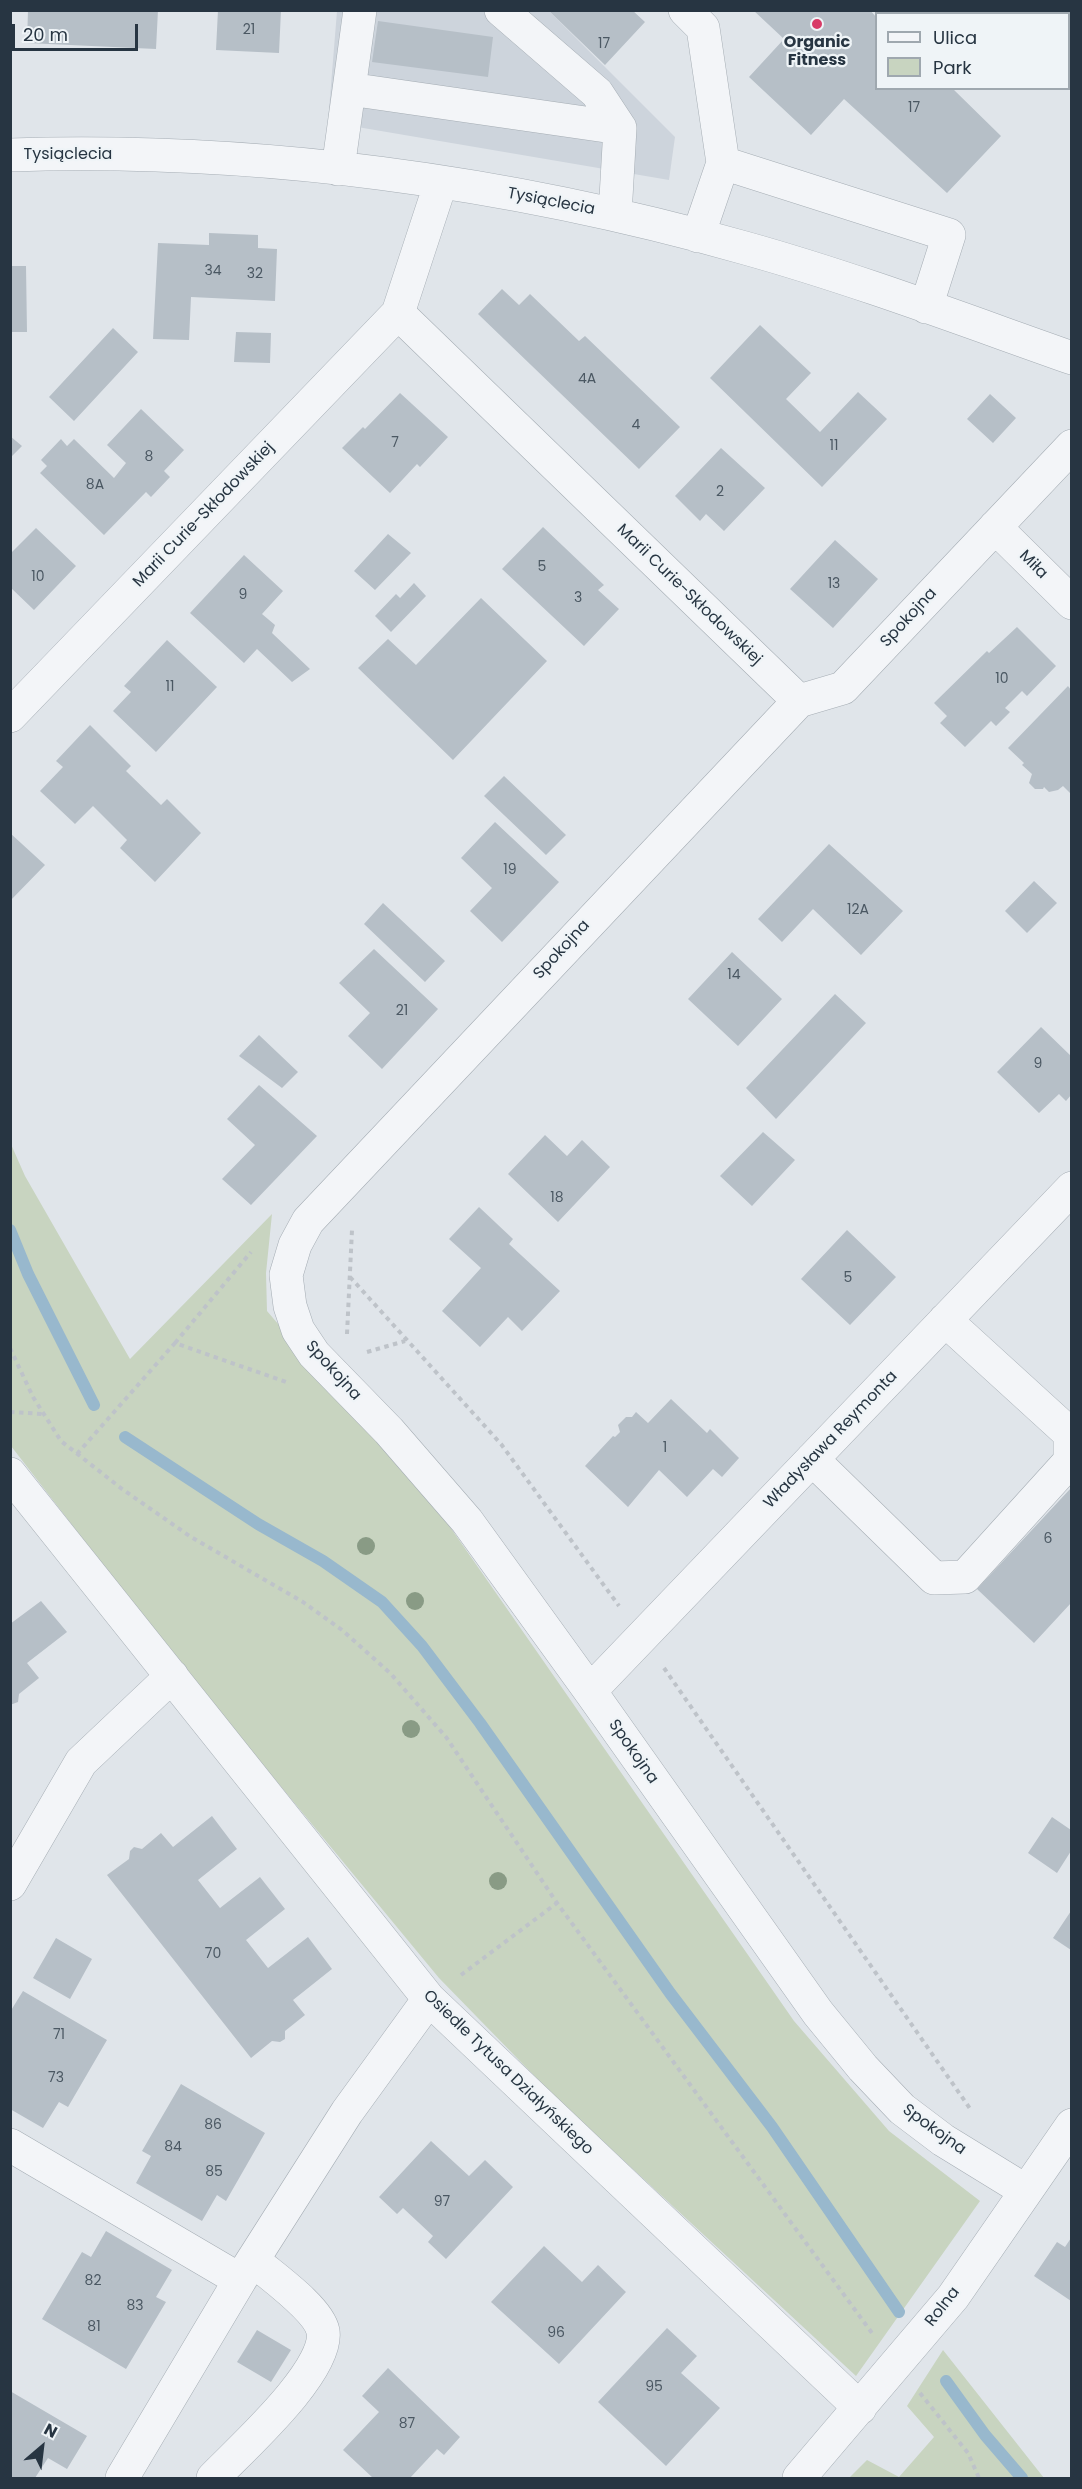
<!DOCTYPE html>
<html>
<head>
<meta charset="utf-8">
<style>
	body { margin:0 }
	#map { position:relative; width:1082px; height:2489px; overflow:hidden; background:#e0e5ea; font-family:Poppins,sans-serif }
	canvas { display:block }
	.frame { position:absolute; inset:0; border:12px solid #273542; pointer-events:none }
	.legend { position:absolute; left:875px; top:12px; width:195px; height:78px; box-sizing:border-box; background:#eff4f7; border:2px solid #9fa8af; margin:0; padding:8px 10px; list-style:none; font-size:18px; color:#273542 }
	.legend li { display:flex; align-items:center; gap:12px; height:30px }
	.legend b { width:30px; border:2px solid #9fa8af }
	.north { position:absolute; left:12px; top:2417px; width:60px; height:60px; -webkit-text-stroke:4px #eff4f7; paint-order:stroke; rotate:28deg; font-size:16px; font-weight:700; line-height:24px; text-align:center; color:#273542 }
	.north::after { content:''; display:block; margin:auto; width:21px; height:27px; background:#273542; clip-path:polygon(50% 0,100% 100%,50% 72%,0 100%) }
	.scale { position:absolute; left:12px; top:24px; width:126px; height:27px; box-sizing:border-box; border:3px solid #273542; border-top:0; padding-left:8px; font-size:18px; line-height:21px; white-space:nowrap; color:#273542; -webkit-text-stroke:4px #eff4f7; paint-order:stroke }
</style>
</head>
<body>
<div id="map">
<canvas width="1082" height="2489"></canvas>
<div class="frame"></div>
<ul class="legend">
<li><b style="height:8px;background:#f3f5f8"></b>Ulica</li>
<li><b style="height:16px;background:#c8d4c0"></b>Park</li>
</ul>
<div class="north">N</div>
<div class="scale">20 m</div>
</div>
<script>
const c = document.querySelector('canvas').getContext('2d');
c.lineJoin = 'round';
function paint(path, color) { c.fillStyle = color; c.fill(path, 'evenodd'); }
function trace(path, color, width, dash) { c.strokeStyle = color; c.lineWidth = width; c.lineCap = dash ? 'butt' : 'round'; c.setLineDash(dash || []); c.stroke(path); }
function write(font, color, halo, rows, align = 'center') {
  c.font = font + ' Poppins,sans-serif'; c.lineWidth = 4.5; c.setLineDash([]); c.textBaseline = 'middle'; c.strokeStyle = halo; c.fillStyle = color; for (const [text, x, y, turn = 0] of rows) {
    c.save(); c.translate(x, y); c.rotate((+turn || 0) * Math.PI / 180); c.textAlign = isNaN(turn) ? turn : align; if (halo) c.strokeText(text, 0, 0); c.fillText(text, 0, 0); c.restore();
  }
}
paint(new Path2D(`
	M548 10 675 137 669 180 328 122 337 11Z`), '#cdd4dc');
paint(new Path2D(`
	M10 1142 25 1176 130 1359 272 1214 266 1273 267 1311 441 1514 794 2021 889 2131 980 2201 856 2376 553 2095 439 1978 178 1662 11 1446Z
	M943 2350 1044 2478H849L867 2460 899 2477 934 2437 907 2406Z`), '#c8d4c0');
trace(new Path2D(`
	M10 1230 28 1274 94 1405
	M125 1437 258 1524 323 1561 382 1602 422 1646 480 1723 670 1993 772 2127 899 2312
	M946 2381 985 2435 1022 2478`), '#98b8cd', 12);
paint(new Path2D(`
	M28 10H158L156 49 27 43Z
	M218 10H281L279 53 216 50Z
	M548 10H632L645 22 605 65Z
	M753 10H870L876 17V88H952L1001 136 947 193 844 99 811 135 749 77 784 39Z
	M378 21 493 37 488 77 372 62Z
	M209 233 258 235V248L277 249 275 301 191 297 189 340 153 339 158 243 209 245Z
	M10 266H26L27 332H10Z
	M502 289 519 305 530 294 579 341 585 336 680 427 639 469 478 314Z
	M760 325 811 373 786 399 820 432 858 392 887 419 822 487 710 378Z
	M113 328 138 352 74 421 49 397Z
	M236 332 271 333 270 363 234 362Z
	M400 393 448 437 420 467 417 464 390 493 342 448 363 427 365 429Z
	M990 394 1016 418 993 443 967 419Z
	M141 409 184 450 164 471 170 477 151 497 146 492 104 535 40 473 47 466 41 460 61 439 67 446 74 439 114 478 126 463 107 445Z
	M10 436 22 446 10 458Z
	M721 448 765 488 724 531 706 514 700 521 675 496Z
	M543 527 604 585 598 590 619 609 584 646 502 569Z
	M36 528 76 566 34 610 10 587V554Z
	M388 534 411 553 375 590 354 571Z
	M835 540 878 579 833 628 790 589Z
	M244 555 283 591 262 614 275 625 272 633 310 669 292 682 257 649 244 663 190 613Z
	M414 583 426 596 391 632 375 616 396 594 400 598Z
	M481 598 547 661 453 760 358 668 388 639 416 665Z
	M1017 627 1056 666 1027 696 1022 691 1005 708 1010 712 996 726 991 721 965 747 940 723 947 716 934 703 987 651 989 653Z
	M167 640 217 687 156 752 113 711 131 692 124 686Z
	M1068 686 1071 690V794L1063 786 1058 790 1049 792 1044 787 1043 789H1035L1029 783 1032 774 1022 765 1024 763 1008 748Z
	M90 725 131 766 126 771 161 805 167 799 201 833 155 882 120 848 127 840 93 806 75 824 40 791 63 767 56 761Z
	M504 776 566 835 546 855 484 796Z
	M495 822 559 882 502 942 470 911 492 888 461 858Z
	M10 833 45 865 10 901Z
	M829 844 903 911 861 955 813 909 782 942 758 919Z
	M1034 881 1057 903 1027 933 1005 911Z
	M383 903 445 961 425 982 364 924Z
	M374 949 438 1009 382 1069 348 1036 370 1013 339 983Z
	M732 952 782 999 738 1046 688 999Z
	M835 994 866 1023 776 1119 746 1088Z
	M1041 1027 1071 1056V1095L1066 1101 1059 1094 1039 1113 997 1072Z
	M259 1035 298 1072 282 1088 239 1056Z
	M259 1085 317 1136 251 1205 222 1179 255 1145 227 1119Z
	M763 1132 795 1160 752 1206 720 1176Z
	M545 1135 567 1156 582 1140 610 1167 558 1222 508 1174Z
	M479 1207 513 1239 509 1244 560 1291 522 1331 508 1317 480 1347 442 1311 481 1268 449 1239Z
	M847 1230 896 1277 850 1325 801 1279Z
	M671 1399 707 1433 710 1429 739 1458 722 1477 713 1469 687 1497 659 1470 628 1507 585 1466 613 1436 615 1437 620 1432 618 1425 626 1417H632L636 1412 648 1423Z
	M1071 1488V1603L1034 1643 977 1589Z
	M41 1601 67 1632 27 1663 39 1678 19 1694 18 1702 10 1705V1624Z
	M212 1816 237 1849 198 1880 220 1908 260 1877 285 1909 246 1940 268 1968 308 1937 332 1969 293 2000 305 2015 285 2031V2039L280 2042 272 2041 251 2058 107 1875 129 1859 130 1851 134 1847 142 1849 161 1833 173 1847Z
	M1052 1817 1071 1830V1851L1057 1873 1028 1853Z
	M1071 1911V1950L1053 1938Z
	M56 1938 92 1959 70 1999 33 1978Z
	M23 1991 107 2040 68 2107 59 2102 43 2128 10 2109V2012Z
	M181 2084 265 2133 226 2201 217 2195 202 2221 136 2183 151 2156 142 2151Z
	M431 2141 469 2176 485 2160 513 2187 446 2259 428 2242 433 2236 403 2208 397 2214 379 2197Z
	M106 2231 172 2270 156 2297 166 2302 126 2369 42 2319 82 2252 91 2257Z
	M1071 2238V2301L1034 2276 1057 2242 1065 2247Z
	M544 2246 582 2282 598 2265 626 2292 559 2364 491 2302Z
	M667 2328 697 2356 681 2373 720 2408 666 2466 598 2402Z
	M257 2330 291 2350 271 2382 237 2362Z
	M388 2368 460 2437 444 2455 437 2449 410 2478H373L343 2450 379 2412 362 2396Z
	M10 2391 87 2436 67 2469 48 2458 35 2478H10Z`), '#b6bfc7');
const minor = new Path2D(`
	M501 10 597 93 620 128 615 215
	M685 10 703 28 723 163
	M349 89 620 128
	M10 155C257 147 508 181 745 248 856 279 964 320 1072 358
	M338 169 360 10
	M698 236 723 163 949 235 926 307
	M398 313 799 701
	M995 527 1072 603
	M10 716 398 313 441 182
	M812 1459 934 1578 965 1577 1070 1461V1434L945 1320
	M10 1474 429 1999 860 2408
	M590 1691 1072 1188
	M10 1884 81 1762 172 1676
	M10 2145 240 2280
	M1026 2191 943 2140 902 2109 863 2068 818 2013 590 1691 467 1521 389 1431 314 1354 298 1330 290 1306 286 1275 295 1245 308 1221 799 701 843 688 1072 446
	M122 2478 240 2280 347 2112 429 1999
	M213 2478C240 2450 330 2370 323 2331 318 2308 271 2276 253 2260
	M799 2478 953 2297 1072 2125`);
trace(minor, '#a5adb4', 34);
trace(new Path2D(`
	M350 1277 501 1444 619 1606
	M347 1334 352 1230
	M175 1343 251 1252
	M10 1348 33 1397 61 1441 122 1489 191 1537 303 1602 342 1630 391 1674 446 1737 557 1903 872 2333
	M367 1352 405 1341
	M10 1412 43 1414
	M77 1454 175 1343 286 1382
	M664 1668 971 2110
	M461 1975 557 1903
	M920 2393 968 2453 979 2478`), '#bec3c9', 4, [4.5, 4.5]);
trace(minor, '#f3f5f8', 33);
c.fillStyle = '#899b85';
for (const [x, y] of [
	[366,1546],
	[415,1601],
	[411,1729],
	[498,1881]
]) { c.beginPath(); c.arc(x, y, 9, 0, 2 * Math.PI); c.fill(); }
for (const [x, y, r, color] of [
	[817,24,6,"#d83b67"]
]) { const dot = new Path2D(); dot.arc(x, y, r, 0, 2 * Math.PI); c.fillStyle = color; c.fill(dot); trace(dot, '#eff4f7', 2); }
write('14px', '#4b5863', null, [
	["21",249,30],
	["17",604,44],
	["17",914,108],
	["34",213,271],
	["32",255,274],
	["4A",587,379],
	["4",636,425],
	["7",395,443],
	["11",834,446],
	["8",149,457],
	["8A",95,485],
	["2",720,492],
	["5",542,567],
	["10",38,577],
	["13",834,584],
	["9",243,595],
	["3",578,598],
	["10",1002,679],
	["11",170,687],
	["19",510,870],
	["12A",858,910],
	["14",734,975],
	["21",402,1011],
	["9",1038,1064],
	["18",557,1198],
	["5",848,1278],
	["1",665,1448],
	["6",1048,1539],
	["70",213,1954],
	["71",59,2035],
	["73",56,2078],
	["86",213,2125],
	["84",173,2147],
	["85",214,2172],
	["97",442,2202],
	["82",93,2281],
	["83",135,2306],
	["81",94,2327],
	["96",556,2333],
	["95",654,2387],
	["87",407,2424]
]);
write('bold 16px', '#273542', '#eff4f7', [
	["Organic",817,43],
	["Fitness",817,61]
]);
write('16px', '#273542', '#eff4f7', [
	["Tysiąclecia",68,155],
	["Tysiąclecia",551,202,11],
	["Marii Curie-Skłodowskiej",204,515,-46],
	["Miła",1033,565,45],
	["Marii Curie-Skłodowskiej",689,595,44],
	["Spokojna",909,618,-47],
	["Spokojna",562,950,-47],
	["Spokojna",333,1371,48],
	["Władysława Reymonta",831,1440,-46],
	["Spokojna",633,1752,55],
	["Osiedle Tytusa Działyńskiego",508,2073,44],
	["Spokojna",934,2130,36],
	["Rolna",943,2307,-52]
]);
</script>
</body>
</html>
